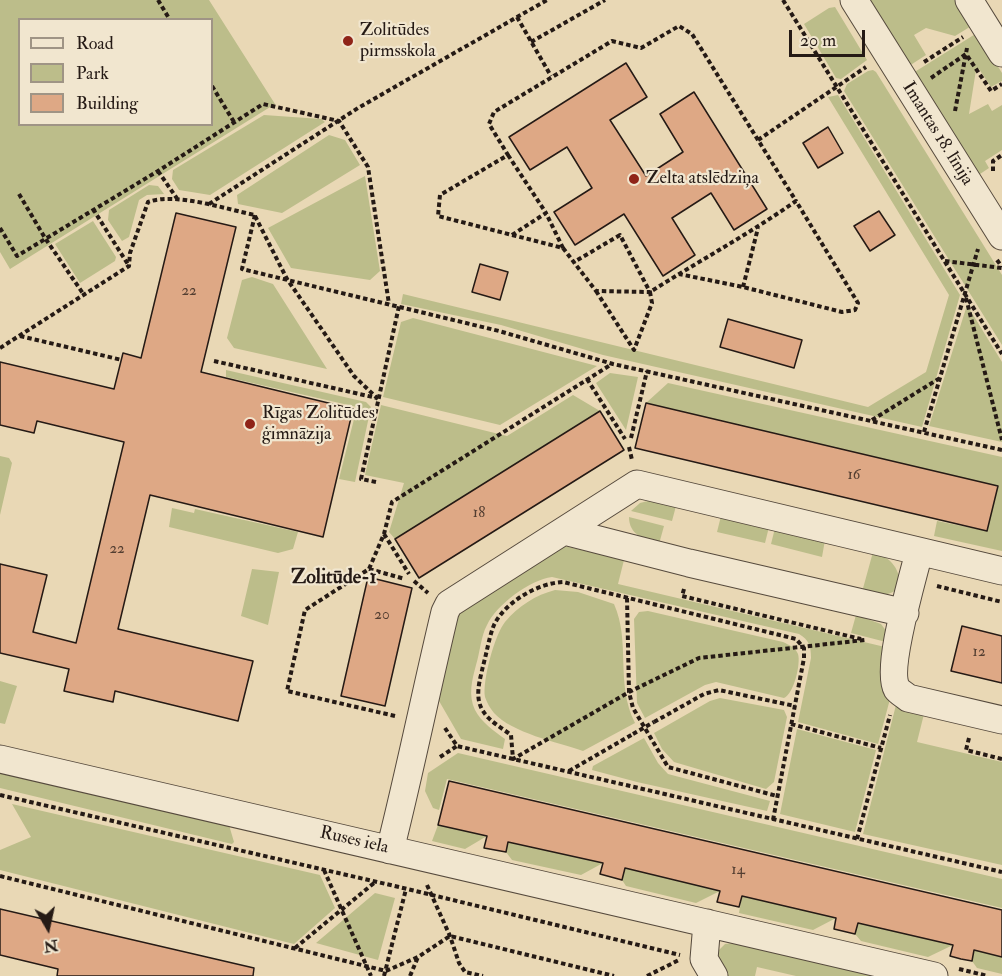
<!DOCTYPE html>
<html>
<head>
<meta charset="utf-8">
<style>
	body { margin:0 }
	#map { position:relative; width:1002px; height:976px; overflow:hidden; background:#e9d8b5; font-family:"IM FELL Double Pica",serif }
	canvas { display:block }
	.legend { position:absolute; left:18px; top:18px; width:195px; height:108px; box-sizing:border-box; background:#f1e6cf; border:2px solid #9f9485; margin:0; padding:8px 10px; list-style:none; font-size:18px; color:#251a15 }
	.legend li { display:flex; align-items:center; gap:12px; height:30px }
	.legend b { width:30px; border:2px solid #9f9485 }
	.north { position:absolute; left:18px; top:898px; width:60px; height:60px; -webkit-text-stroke:4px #f1e6cf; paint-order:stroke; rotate:171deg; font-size:16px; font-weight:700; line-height:24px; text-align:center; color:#251a15 }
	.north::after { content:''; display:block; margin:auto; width:21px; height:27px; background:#251a15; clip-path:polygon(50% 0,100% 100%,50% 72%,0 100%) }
	.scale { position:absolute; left:789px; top:30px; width:76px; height:27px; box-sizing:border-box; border:3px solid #251a15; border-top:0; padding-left:8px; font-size:18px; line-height:21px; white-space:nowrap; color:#251a15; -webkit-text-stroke:4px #f1e6cf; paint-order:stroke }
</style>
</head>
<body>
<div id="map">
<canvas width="1002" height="976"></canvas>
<ul class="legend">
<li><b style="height:8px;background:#f1e6cf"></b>Road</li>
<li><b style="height:16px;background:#bcbd8a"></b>Park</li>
<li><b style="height:16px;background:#dea885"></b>Building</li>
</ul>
<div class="north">N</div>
<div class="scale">20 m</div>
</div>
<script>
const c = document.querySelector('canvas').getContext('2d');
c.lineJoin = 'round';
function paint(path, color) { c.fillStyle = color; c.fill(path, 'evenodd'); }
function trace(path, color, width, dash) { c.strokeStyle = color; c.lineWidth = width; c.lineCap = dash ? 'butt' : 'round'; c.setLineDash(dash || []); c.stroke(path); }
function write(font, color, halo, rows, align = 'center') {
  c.font = font + ' "IM FELL Double Pica",serif'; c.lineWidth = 4.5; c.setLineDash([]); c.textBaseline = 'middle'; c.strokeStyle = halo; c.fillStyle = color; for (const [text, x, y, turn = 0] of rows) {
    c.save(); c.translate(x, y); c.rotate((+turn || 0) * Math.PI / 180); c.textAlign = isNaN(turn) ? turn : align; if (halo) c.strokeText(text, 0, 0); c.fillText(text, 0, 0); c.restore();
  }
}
paint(new Path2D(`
	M0 0H209L275 104 10 269 0 252ZM20 20H212V124H20Z
	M871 0H954L959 3 973 25 955 36 926 28 914 35 926 55 909 66 872 6Z
	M835 7 867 60 841 79 836 78 804 24 829 8Z
	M977 33 1002 73V81L991 87 979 69 976 70 969 114 988 104 992 111 1002 105V150L985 161 989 168 977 176 913 73Z
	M873 70 876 72 1002 275V345L844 91 847 84 868 71Z
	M838 95 960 295 922 427 603 355 501 325 401 304 403 294 868 407 926 372 949 295 828 97Z
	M264 115 321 119 325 122 210 195 179 190 172 179 173 170Z
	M329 135 345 140 360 165 282 213 238 204 237 195Z
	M365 176 380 271 370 280 291 268 268 228Z
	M149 185 158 186 164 194 147 195 139 200 129 237 122 241 108 220 109 210Z
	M93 221 116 257 115 261 80 283 55 244Z
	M252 277 273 284 327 369 234 348 227 338 242 280Z
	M967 305 1002 362V442L929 426Z
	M413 318 597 366 500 425 383 397 401 322Z
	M226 370 366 402 371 407 355 482 339 479 357 407 226 377Z
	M610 373 638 377 626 430 596 383Z
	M668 383 1002 457V551L934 536 937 521 987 531 646 403Z
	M573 395 600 411 395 539 389 532 404 483 365 475 381 405 507 436Z
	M0 456 9 458 12 463 0 515Z
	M648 501H659L676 506 672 521 631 511 640 503Z
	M172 508 194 513 195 509 298 532 293 549 278 553 169 527Z
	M721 516 769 527 765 543 717 532Z
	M629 517 664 526 659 544C644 539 629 535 629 517Z
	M775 528 825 540 822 557 771 544Z
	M564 546 624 560 618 584 885 647C881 666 876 684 890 699L878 744 798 722 811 658C811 646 809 640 799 634L552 577C530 580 497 604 487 625 481 636 480 652 476 665 472 680 468 695 475 710 481 722 494 731 505 739L503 749 461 739 435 694 455 614Z
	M873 552C891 558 898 566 901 585 891 598 876 596 862 592Z
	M252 569 279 572 268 625 241 616Z
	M555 590 578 592 614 604C631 642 615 683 635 723L583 751C557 742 512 733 494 713 490 708 487 703 485 697 482 681 495 634 505 622 518 606 536 595 555 590Z
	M648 611 783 642C789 645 795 647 798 654 801 663 794 694 784 698L716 682 705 685 645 718 637 703 634 619 639 612Z
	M856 615 881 624 887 632 886 642 851 633Z
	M0 681 17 686 5 724 0 723Z
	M720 698 784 710 787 717 774 782 766 789 674 762 662 749 654 733 710 701Z
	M896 705 924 714 917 742 1002 762V865L863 834Z
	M797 729 876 750 855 832 780 814Z
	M644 738 658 763 668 774 770 801 767 811 637 782 592 770 593 766Z
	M458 753 1002 879V908L447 779 439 810 433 808 425 791 428 773Z
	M0 769 229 825 234 842 232 844 0 788Z
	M12 804 320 875 335 908 294 944 0 870V850L31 837Z
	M438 825 487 836 465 849 432 841Z
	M508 842 603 863 581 875 512 860 506 852Z
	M625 868 720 891 696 903 626 886 622 880Z
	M375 893 395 898 378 960 316 943Z
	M742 896 836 918 813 930 739 913Z
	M858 923 953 945 928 957 861 941 855 934Z
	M733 943 876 976H796L757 967 755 976H727L720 965 718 951 725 944Z
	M974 950 1002 957V974L977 968 972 961Z`), '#bcbd8a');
const building = new Path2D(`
	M626 63 647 97 610 120 646 176 683 152 660 114 694 92 767 209 734 230 711 193 672 218 695 255 663 276 624 214 575 245 554 212 592 188 567 147 530 170 509 137Z
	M828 127 843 153 818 168 803 143Z
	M879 211 895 235 870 251 854 226Z
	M176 213 236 227 201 372 353 409 323 537 150 495 118 629 253 661 238 721 115 691 113 702 64 691 69 669 0 653V564L47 575 33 632 76 643 124 442 37 421 34 433 0 425V362L114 389 123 353 141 358Z
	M480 264 508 272 500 300 472 292Z
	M728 319 802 340 794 368 720 347Z
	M646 403 998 486 987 531 635 448Z
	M600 411 624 450 419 578 395 539Z
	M368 577 412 588 385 706 341 696Z
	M962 626 1002 636V683L951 671Z
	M449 781 1002 910V957L974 950 972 961 961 959 950 956 953 945 858 923 855 934 834 929 836 918 742 896 739 907 717 902 720 891 625 868 622 880 600 874 603 863 508 842 506 852 484 848 487 836 438 825Z
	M0 909 254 968 253 976H57L58 969 0 955Z`);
paint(building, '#dea885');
trace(building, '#251a15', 1.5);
const minor = new Path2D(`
	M854 0 1002 236
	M969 0 1002 53
	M564 531 689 563 905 613
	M919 552C913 578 885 669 897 689 899 692 905 695 908 698L1002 720
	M0 759 934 976
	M390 850C410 771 426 691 445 612L449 604 637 484 1002 571
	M707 923 704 959 714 976`);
trace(minor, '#564a3d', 29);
trace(new Path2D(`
	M158 0 170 20
	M783 0 1002 354
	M517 17 551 76
	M531 42 605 0
	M924 62 963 37
	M931 78 966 54 991 91 1002 84
	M212 86 234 122
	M955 111 967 48
	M758 140 866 67
	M508 155 546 213
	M158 171 178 200
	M993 171V161L1002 155
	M19 194 45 238 84 295
	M209 204 358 108 547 0
	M93 209 129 266
	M255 215 242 269 499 331 613 364 1002 450
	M255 216 287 279 354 376 378 399
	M0 228 17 256 158 171 263 104 339 121 368 167 389 304
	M512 235 546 213 563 248 438 216 440 195 508 155 489 124 494 112 612 41 641 48 679 26 692 34 796 201
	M563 248 596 291 650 292 620 235 574 262
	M997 260 1002 267
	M945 261 1002 268
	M743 287 758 228
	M596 291 634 350 652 303 650 292C699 261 749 234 796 201L858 303 855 310 842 312 743 287 679 274
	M966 298 1002 440
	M20 336 122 360
	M0 348 129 266 130 253 148 202C176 192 225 209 255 215
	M214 361 377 398
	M587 379 625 439
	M872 420 940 378
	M924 432 978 249
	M631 438 647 371
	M629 447 632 460
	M376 482 361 479 399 306
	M384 534 409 574
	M369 569 405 579
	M414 581 428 593
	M937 586 1002 602
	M684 589 682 596 861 639
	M627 598 629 692 633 708 668 767 777 796
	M395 716 287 691 305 610 369 569 384 534 392 502 612 364
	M654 722 704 694 719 690 795 706
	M791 724 881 748
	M445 728 457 746 1002 872
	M969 738 966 750 1002 759
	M440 757 457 746
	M569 771 633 734
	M0 795 399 887 680 955
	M773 820 804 658V648L796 639 563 582C538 583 505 602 494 625 489 637 487 652 483 666 480 680 474 697 483 711 489 721 502 728 511 735L513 759 629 692 699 658 865 640
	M857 839 890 715
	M324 870 371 976
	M0 876 386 971 418 957 450 936 614 976
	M427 885 450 936 459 963 465 972 483 976
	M295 948 374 883
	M959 969 988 976
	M384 976 406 889
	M410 976 418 957
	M647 976 679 960`), '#251a15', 4, [4.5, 3]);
trace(minor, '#f1e6cf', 27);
trace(new Path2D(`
	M633 734 654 722`), '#251a15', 4, [4.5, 3]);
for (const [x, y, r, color] of [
	[348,41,6,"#8f2418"],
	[634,179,6,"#8f2418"],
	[250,424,6,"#8f2418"]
]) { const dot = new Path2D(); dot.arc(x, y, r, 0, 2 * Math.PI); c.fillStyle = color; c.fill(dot); trace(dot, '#f1e6cf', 2); }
write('15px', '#533e31', null, [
	["22",189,292],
	["16",854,476],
	["18",479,514],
	["22",117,550],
	["20",382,616],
	["12",979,653],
	["14",738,871]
]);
write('18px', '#251a15', '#f1e6cf', [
	["Zolitūdes",360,31],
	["pirmsskola",360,52],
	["Zelta atslēdziņa",646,179],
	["Rīgas Zolitūdes",262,414],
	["ģimnāzija",262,435]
], 'left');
write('18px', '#251a15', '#f1e6cf', [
	["Imantas 18. līnija",937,134,58],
	["Ruses iela",354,841,13]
]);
write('bold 20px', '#251a15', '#f1e6cf', [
	["Zolitūde-1",334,579]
]);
</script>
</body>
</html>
